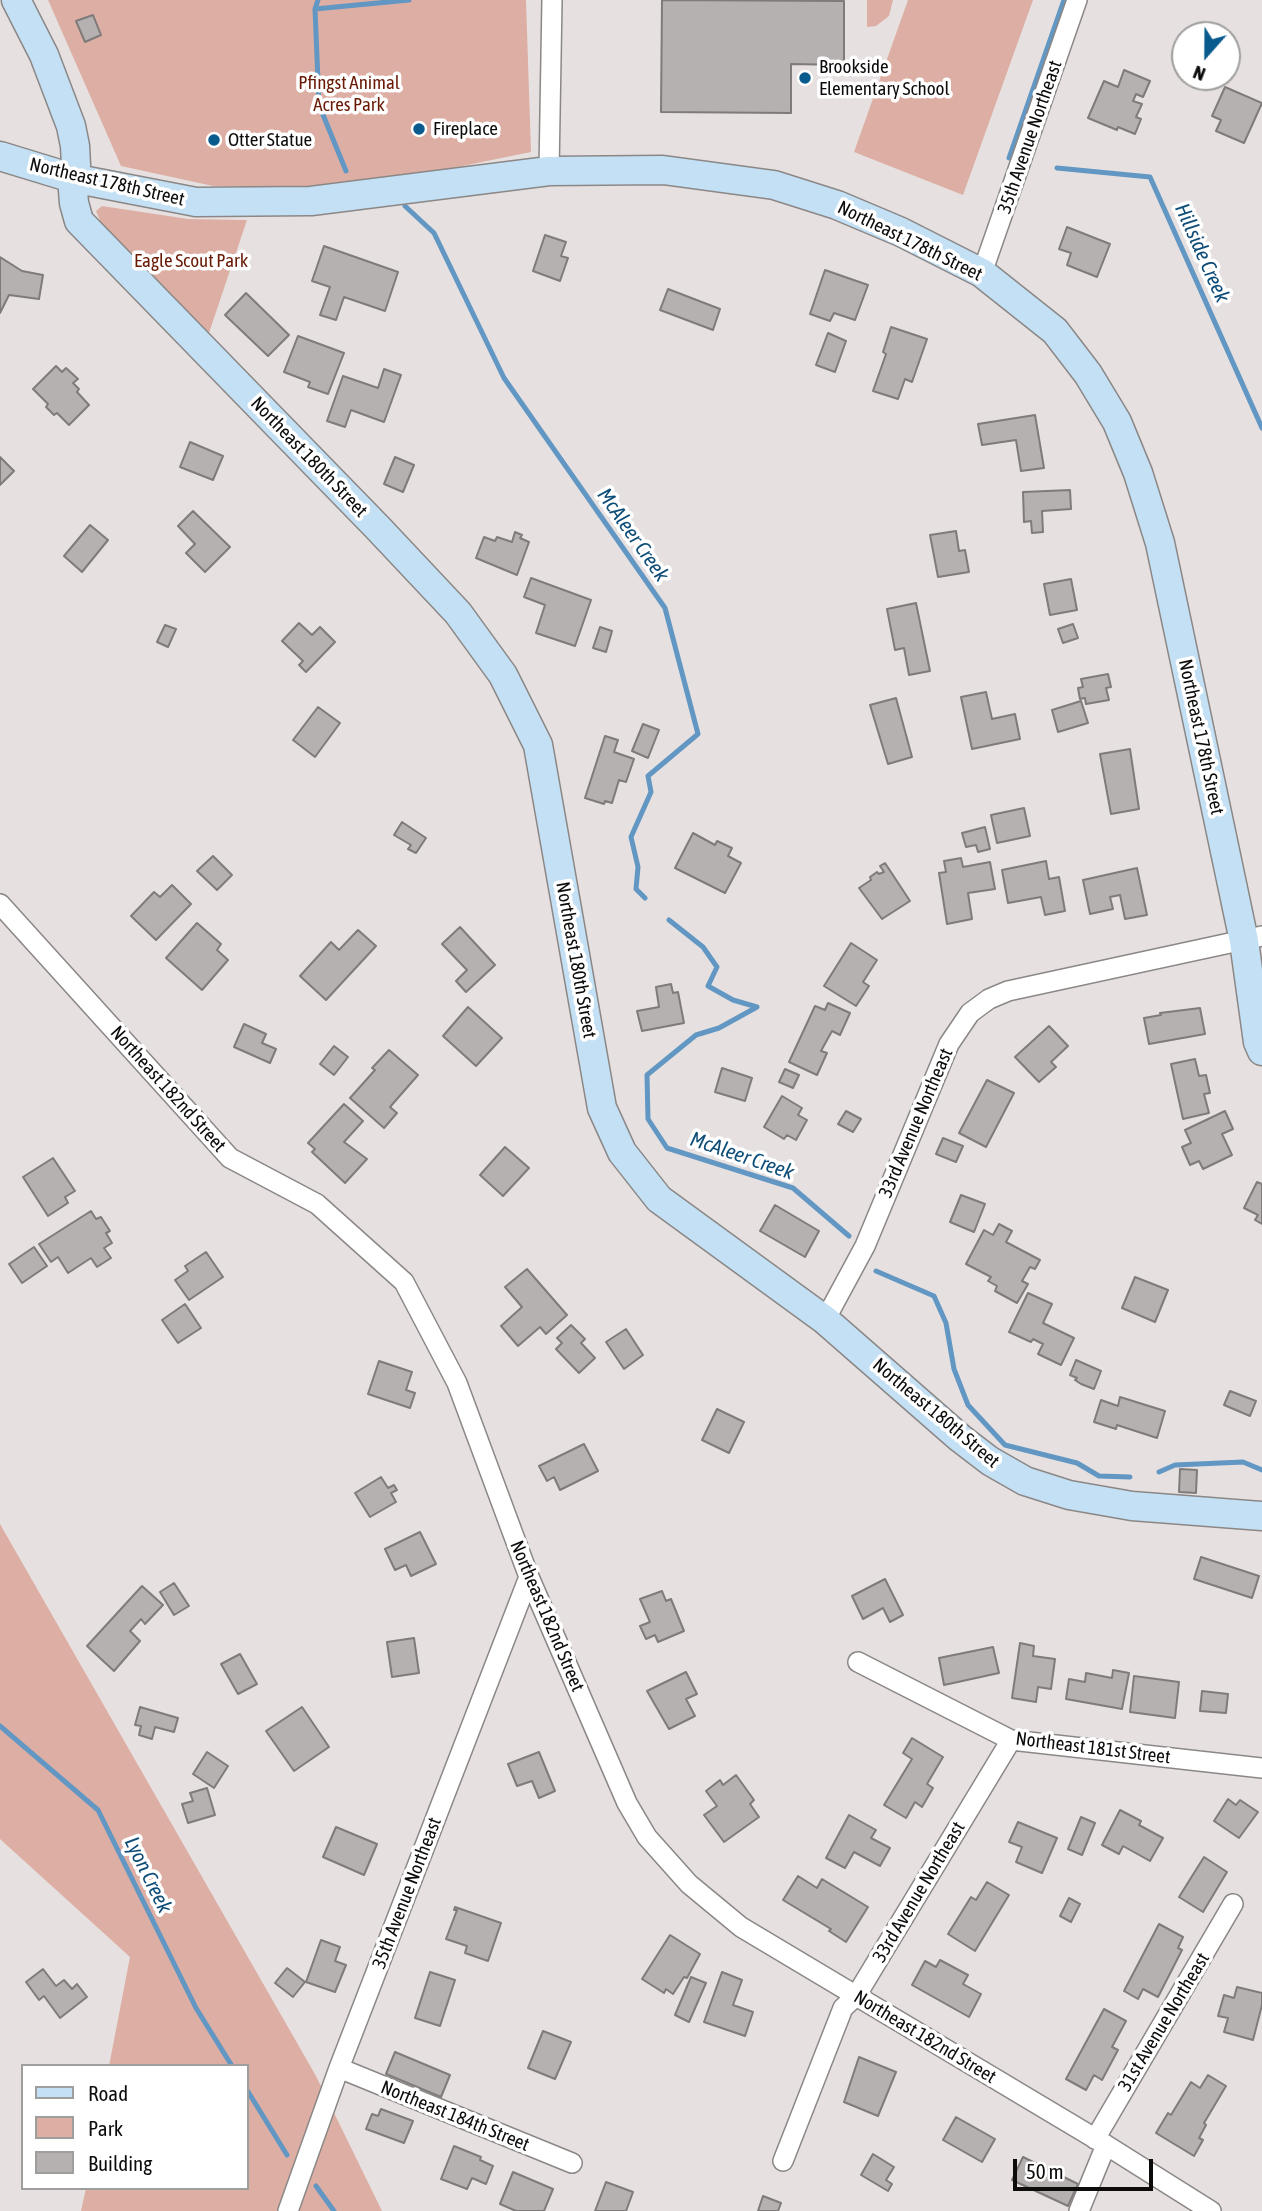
<!DOCTYPE html>
<html>
<head>
<meta charset="utf-8">
<style>
	body { margin:0 }
	#map { position:relative; width:1262px; height:2211px; overflow:hidden; background:#e6e1e0; font-family:"Asap Condensed",sans-serif }
	canvas { display:block }
	.legend { position:absolute; left:21px; top:2064px; width:228px; height:126px; box-sizing:border-box; background:#fff; border:2px solid #9e9e9d; margin:0; padding:9px 12px; list-style:none; font-size:21px; color:#0d0c0b }
	.legend li { display:flex; align-items:center; gap:14px; height:35px }
	.legend b { width:35px; border:2px solid #9e9e9d }
	.north { position:absolute; left:1171px; top:21px; width:70px; height:70px; box-sizing:border-box; background:#fff; border:2px solid #9e9e9d; border-radius:50%; rotate:201deg; font-size:19px; font-weight:700; line-height:28px; text-align:center; color:#0d0c0b }
	.north::after { content:''; display:block; margin:auto; width:24px; height:32px; background:#095a8d; clip-path:polygon(50% 0,100% 100%,50% 72%,0 100%) }
	.scale { position:absolute; left:1013px; top:2159px; width:140px; height:32px; box-sizing:border-box; border:4px solid #0d0c0b; border-top:0; padding-left:9px; font-size:21px; line-height:24px; white-space:nowrap; color:#0d0c0b; -webkit-text-stroke:5px #fff; paint-order:stroke }
</style>
</head>
<body>
<div id="map">
<canvas width="1262" height="2211"></canvas>
<ul class="legend">
<li><b style="height:9px;background:#c3e0f4"></b>Road</li>
<li><b style="height:19px;background:#ddafa4"></b>Park</li>
<li><b style="height:19px;background:#b5b1b0"></b>Building</li>
</ul>
<div class="north">N</div>
<div class="scale">50 m</div>
</div>
<script>
const c = document.querySelector('canvas').getContext('2d');
c.lineJoin = 'round';
function paint(path, color) { c.fillStyle = color; c.fill(path, 'evenodd'); }
function trace(path, color, width, dash) { c.strokeStyle = color; c.lineWidth = width; c.lineCap = dash ? 'butt' : 'round'; c.setLineDash(dash || []); c.stroke(path); }
function write(font, color, halo, rows, align = 'center') {
  c.font = font + ' "Asap Condensed",sans-serif'; c.lineWidth = 7; c.setLineDash([]); c.textBaseline = 'middle'; c.strokeStyle = halo; c.fillStyle = color; for (const [text, x, y, turn = 0] of rows) {
    c.save(); c.translate(x, y); c.rotate((+turn || 0) * Math.PI / 180); c.textAlign = isNaN(turn) ? turn : align; if (halo) c.strokeText(text, 0, 0); c.fillText(text, 0, 0); c.restore();
  }
}
paint(new Path2D(`
	M48 0H526L531 152 350 189 213 186 121 166Z
	M867 0H893L889 16 876 26 867 27Z
	M908 0H1033L963 195 854 152Z
	M102 206 188 219 247 220 208 336 101 223 96 211Z
	M0 1524 316 2076 382 2211H81L86 2188H247V2066H109L130 1957 0 1839Z`), '#ddafa4');
trace(new Path2D(`
	M318 0 315 9 319 105 346 171
	M315 9 409 0
	M1009 158 1064 0
	M1057 168 1150 177 1262 428
	M405 206 434 233 504 378 665 608 698 734 648 776 651 792 631 837 638 867 636 889 645 898
	M669 920 703 947 717 967 708 986 733 1000 757 1007 719 1028 696 1035 647 1075 648 1119 667 1148 793 1188 849 1236
	M876 1271 934 1296 946 1323 954 1369 968 1405 1005 1445 1077 1463 1099 1476 1130 1477
	M1159 1472 1175 1465 1243 1462 1262 1470
	M0 1726 98 1810 196 2008 232 2066
	M247 2090 287 2155
	M316 2186 334 2211`), '#6297c3', 5);
const building = new Path2D(`
	M662 0 844 1V65L791 64V113L661 112Z
	M93 15 101 35 85 42 76 21Z
	M1124 70 1150 81 1143 97 1136 94 1133 101 1142 104 1136 117 1141 119 1135 134 1118 127 1117 130 1088 118 1104 81 1118 87Z
	M1225 87 1262 103 1244 143 1216 131 1221 120 1212 116Z
	M1067 227 1110 244 1097 277 1067 265 1071 253 1059 249Z
	M545 235 566 242 561 256 568 258 560 281 533 271Z
	M324 246 398 272 385 311 344 297 336 320 320 315 330 287 312 281Z
	M0 257 22 271 43 275 39 299 9 295 0 313Z
	M825 270 868 285 855 320 834 313 830 321 810 314Z
	M668 289 720 309 713 330 660 310Z
	M246 293 289 335 268 356 225 315Z
	M891 327 927 339 912 382 905 379 898 399 873 391 886 354 883 352Z
	M828 333 846 341 835 372 816 365Z
	M298 336 344 353 328 394 308 387 310 382 284 372Z
	M56 366 62 372 66 368 78 379 73 383 79 389 77 392 89 405 69 425 57 413 54 415 46 407 48 404 33 389Z
	M384 369 401 375 384 422 351 410 345 427 327 421 343 376 378 388Z
	M1035 415 1044 468 1021 471 1016 440 982 445 978 424Z
	M190 442 223 456 213 480 180 467Z
	M0 457 14 471 0 485Z
	M395 457 414 465 403 492 384 484Z
	M1070 490 1071 509 1042 511 1043 532 1032 533 1031 521 1024 522 1023 492Z
	M193 511 230 547 205 572 186 553 195 544 178 526Z
	M90 525 108 540 82 572 64 556Z
	M956 531 959 551 965 550 969 572 938 577 930 535Z
	M515 532 522 535 520 538 529 542 517 575 476 558 484 537 495 541 497 537 512 542Z
	M531 578 591 600 575 646 536 633 545 605 524 597Z
	M1071 579 1077 610 1050 615 1044 584Z
	M916 603 930 671 909 675 904 648 895 650 887 609Z
	M299 623 312 635 320 627 335 642 306 672 299 665 303 661 282 641Z
	M1073 624 1078 638 1063 643 1058 629Z
	M165 625 176 629 168 647 157 642Z
	M600 627 612 631 606 652 593 648Z
	M1108 674 1111 687 1106 688 1109 700 1086 704 1085 698 1080 699 1078 688 1083 687 1081 679Z
	M986 692 992 719 1015 714 1020 739 972 749 961 697Z
	M896 698 912 757 888 764 870 705Z
	M1081 701 1088 723 1058 732 1052 710Z
	M318 707 340 723 315 757 293 740Z
	M643 724 659 730 648 758 632 751Z
	M605 736 618 740 614 752 634 759 626 782 619 780 612 803 605 801 604 804 585 798Z
	M1130 749 1139 809 1111 814 1100 754Z
	M1024 808 1030 836 997 843 991 815Z
	M402 822 426 838 416 853 408 849 411 845 394 835Z
	M985 827 990 849 978 852 976 845 966 847 962 833Z
	M693 833 715 845 717 841 732 848 728 856 741 863 725 893 675 868Z
	M213 856 232 875 217 890 197 871Z
	M961 858 963 867 990 862 995 889 968 893 972 919 947 924 939 873 946 872 944 861Z
	M1046 861 1049 879 1059 877 1065 911 1045 915 1041 897 1008 903 1002 870Z
	M885 863 910 901 882 919 859 888 871 880 870 877 877 872 879 874 884 872 880 866Z
	M1137 868 1147 915 1125 919 1120 895 1110 897 1113 909 1090 914 1083 880Z
	M172 885 191 904 156 940 131 916 154 892 160 897Z
	M197 923 221 944 217 950 228 960 202 990 166 958Z
	M460 927 495 965 466 992 456 981 467 970 442 944Z
	M358 930 376 946 326 1000 300 976 331 942 339 950Z
	M851 943 877 960 863 982 869 986 856 1006 824 986Z
	M671 984 673 993 678 992 684 1023 642 1031 637 1011 659 1007 656 987Z
	M828 1003 850 1013 840 1035 832 1031 827 1040 821 1051 827 1053 817 1075 789 1062 815 1006 825 1010Z
	M468 1007 502 1038 476 1066 443 1036Z
	M1200 1008 1205 1034 1149 1044 1144 1018 1161 1015 1160 1013Z
	M244 1024 266 1034 262 1043 276 1049 270 1063 234 1047Z
	M1049 1026 1068 1046 1051 1062 1056 1067 1039 1082 1015 1057Z
	M334 1046 348 1057 334 1075 320 1064Z
	M389 1050 418 1075 390 1107 397 1113 384 1128 350 1098 375 1070 372 1068Z
	M1195 1059 1199 1076 1206 1075 1210 1093 1204 1094 1209 1113 1183 1119 1171 1064Z
	M722 1068 752 1078 745 1101 715 1092Z
	M785 1069 799 1075 793 1088 779 1082Z
	M987 1080 1014 1093 986 1147 959 1133Z
	M782 1096 802 1108 798 1115 807 1120 796 1140 787 1135 784 1139 764 1127Z
	M344 1104 363 1121 344 1142 367 1159 345 1183 312 1152 315 1149 308 1143Z
	M846 1111 861 1119 853 1132 838 1124Z
	M1225 1111 1233 1129 1222 1134 1232 1155 1203 1169 1199 1161 1190 1165 1182 1147 1191 1143 1185 1130Z
	M943 1138 963 1146 956 1162 936 1154Z
	M505 1147 529 1168 503 1196 480 1175Z
	M53 1158 75 1191 65 1197 68 1203 48 1216 23 1177Z
	M1257 1182 1262 1184V1224L1255 1220 1258 1215 1244 1208Z
	M961 1195 985 1204 974 1232 950 1222Z
	M775 1205 819 1231 805 1257 760 1231Z
	M91 1211 96 1219 101 1217 110 1231 106 1233 112 1243 104 1248 111 1258 97 1267 91 1258 68 1273 58 1257 51 1262 39 1244Z
	M999 1224 1012 1231 1006 1242 1040 1260 1035 1269 1030 1267 1022 1281 1028 1284 1017 1303 995 1291 997 1286 988 1281 991 1277 966 1264 984 1230 993 1235Z
	M34 1247 47 1266 22 1283 9 1264Z
	M206 1252 223 1277 189 1300 175 1280 188 1271 185 1266Z
	M527 1269 567 1315 546 1334 540 1327 518 1346 501 1326 522 1307 505 1287Z
	M1135 1277 1168 1290 1155 1322 1122 1308Z
	M1028 1293 1052 1304 1043 1323 1074 1338 1061 1365 1038 1354 1043 1344 1033 1339 1031 1342 1009 1332Z
	M185 1304 201 1328 178 1343 162 1320Z
	M571 1325 585 1339 581 1343 595 1358 579 1373 556 1349 562 1343 557 1338Z
	M626 1329 643 1355 624 1369 606 1342Z
	M1076 1360 1101 1371 1094 1389 1081 1384 1075 1380 1077 1378 1070 1375Z
	M379 1361 412 1372 406 1390 415 1393 410 1408 368 1394Z
	M1230 1391 1256 1401 1250 1416 1224 1405Z
	M1120 1397 1165 1411 1157 1438 1117 1425 1116 1429 1094 1422 1101 1400 1118 1406Z
	M717 1409 744 1422 729 1453 702 1440Z
	M584 1444 598 1471 560 1490 554 1477 547 1481 539 1466Z
	M1180 1469 1197 1470 1196 1493 1179 1492Z
	M381 1477 388 1488 394 1485 397 1490 391 1493 396 1502 370 1517 355 1493Z
	M420 1532 436 1564 411 1576 406 1565 395 1570 385 1549Z
	M1201 1557 1259 1576 1252 1598 1194 1579Z
	M885 1579 903 1615 890 1622 883 1608 863 1619 852 1596Z
	M174 1583 189 1606 174 1615 160 1592Z
	M142 1586 163 1605 145 1624 141 1619 130 1631 140 1641 114 1671 87 1646Z
	M662 1591 666 1601 671 1599 684 1631 658 1642 655 1635 646 1639 640 1626 650 1622 640 1599Z
	M414 1638 419 1673 392 1677 387 1642Z
	M1020 1643 1034 1646 1033 1656 1055 1659 1051 1689 1038 1687 1036 1702 1012 1698Z
	M993 1647 999 1673 944 1685 939 1658Z
	M240 1654 257 1684 238 1694 221 1664Z
	M1113 1670 1129 1673 1122 1709 1066 1699 1069 1679 1085 1682 1086 1673 1112 1678Z
	M686 1672 697 1694 686 1699 695 1716 669 1729 647 1691Z
	M1134 1676 1179 1682 1175 1718 1130 1712Z
	M1202 1691 1228 1694 1226 1713 1200 1711Z
	M140 1707 178 1718 174 1732 155 1727 152 1739 139 1735 141 1726 135 1725Z
	M302 1707 329 1747 294 1771 266 1731Z
	M912 1738 943 1757 927 1784 933 1788 922 1807 915 1802 906 1818 884 1805 912 1759 903 1753Z
	M207 1752 228 1766 214 1788 193 1774Z
	M539 1752 555 1791 539 1798 532 1781 517 1786 508 1764Z
	M736 1775 754 1800 750 1804 759 1817 724 1842 704 1815 717 1806 706 1791 720 1780 723 1785Z
	M207 1788 215 1815 188 1823 182 1804 193 1801 190 1793Z
	M1228 1799 1236 1805 1240 1800 1258 1812 1239 1838 1214 1821Z
	M1120 1810 1141 1821 1139 1825 1163 1838 1150 1861 1123 1846 1119 1854 1102 1845Z
	M849 1815 876 1830 871 1838 890 1848 880 1866 854 1852 845 1868 826 1858Z
	M1081 1817 1095 1823 1082 1855 1068 1849Z
	M1018 1822 1057 1838 1042 1873 1016 1862 1022 1847 1009 1842Z
	M336 1827 377 1844 364 1875 323 1857Z
	M1204 1857 1227 1872 1203 1912 1179 1897Z
	M798 1876 817 1888 822 1879 868 1907 846 1942 829 1931 831 1929 783 1900Z
	M987 1882 1009 1895 975 1951 948 1934 971 1897 976 1900Z
	M1069 1898 1080 1904 1071 1922 1060 1916Z
	M455 1907 501 1923 488 1961 465 1953 467 1946 446 1939 457 1910H454Z
	M1159 1924 1183 1937 1178 1948 1182 1950 1158 1997 1143 1989 1138 1999 1124 1991Z
	M670 1935 700 1954 687 1978 684 1977 673 1994 666 1989 664 1993 642 1979Z
	M321 1940 340 1947 335 1961 346 1965 335 1992 306 1982Z
	M940 1960 968 1975 963 1984 981 1994 969 2017 912 1985 925 1961 936 1967Z
	M287 1968 305 1982 293 1997 275 1983Z
	M43 1969 56 1986 64 1980 72 1989 77 1984 87 1997 60 2018 44 1996 39 2000 26 1982Z
	M430 1972 455 1980 440 2026 415 2018Z
	M722 1972 742 1980 733 2005 753 2012 745 2036 704 2022Z
	M691 1977 706 1983 689 2022 675 2015Z
	M1237 1987 1262 1993V2005L1253 2040 1224 2032 1228 2018 1218 2016 1224 1995 1234 1998Z
	M1104 2009 1126 2021 1112 2047 1118 2050 1102 2080 1094 2075 1086 2090 1066 2079Z
	M543 2031 571 2042 555 2079 528 2068Z
	M395 2052 450 2075 441 2097 386 2074Z
	M859 2057 896 2072 878 2116 844 2102Z
	M1208 2075 1226 2086 1204 2123 1206 2125 1199 2138 1203 2140 1194 2156 1156 2133 1168 2113 1171 2115 1191 2082 1200 2088Z
	M381 2109 413 2121 404 2143 366 2129 372 2114 378 2116Z
	M956 2117 995 2139 982 2162 943 2140Z
	M454 2146 481 2157 480 2160 493 2166 486 2184 472 2178 467 2189 441 2179Z
	M873 2154 894 2167 886 2180 892 2184 888 2191 861 2175Z
	M1023 2157 1078 2184 1068 2206 1012 2180Z
	M513 2172 553 2189 544 2211H516L500 2204Z
	M606 2182 633 2192 626 2211H595Z
	M763 2196 781 2203 778 2211H758Z`);
paint(building, '#b5b1b0');
trace(building, '#7f7b7a', 2);
const street = new Path2D(`
	M549 171 552 0
	M982 273 1077 0
	M0 904 230 1158 317 1204 404 1282 457 1383 529 1577 627 1803 647 1837 689 1884 741 1927 1106 2145 1211 2211
	M825 1320 865 1246 949 1044 970 1013 989 999 1008 991 1262 936
	M858 1662 1011 1740 1262 1768
	M339 2068 572 2163
	M1095 2139 1233 1904
	M783 2161 843 2008 856 1996 1011 1740
	M288 2211 339 2068 529 1577
	M1079 2211 1106 2145`);
const secondary = new Path2D(`
	M16 0 44 55 71 126 75 146 76 165 72 178 74 203 79 221 378 528 458 613 503 675 538 745 602 1108 622 1152 659 1199 825 1320 960 1438 990 1461 1025 1481 1069 1495 1132 1506 1262 1516
	M0 156 72 178 196 202 311 201 549 171 663 170 774 185 837 205 901 232 982 273 1055 331 1088 374 1117 422 1138 473 1160 543 1244 941 1258 1042 1262 1051`);
trace(street, '#8b8786', 22);
trace(secondary, '#8b8786', 31);
trace(street, '#fff', 19);
trace(secondary, '#c3e0f4', 28);
for (const [x, y, r, color] of [
	[805,78,7,"#095a8d"],
	[419,129,7,"#095a8d"],
	[214,140,7,"#095a8d"]
]) { const dot = new Path2D(); dot.arc(x, y, r, 0, 2 * Math.PI); c.fillStyle = color; c.fill(dot); trace(dot, '#fff', 2.5); }
write('19px', '#0d0c0b', '#fff', [
	["Brookside",819,67],
	["Elementary School",819,89],
	["Fireplace",433,129],
	["Otter Statue",228,140]
], 'left');
write('19px', '#691a05', '#fff', [
	["Pfingst Animal",349,83],
	["Acres Park",349,105],
	["Eagle Scout Park",191,261]
]);
write('19px', '#0d0c0b', '#fff', [
	["35th Avenue Northeast",1030,137,-71],
	["Northeast 178th Street",107,182,13],
	["Northeast 178th Street",910,241,26],
	["Northeast 180th Street",309,457,46],
	["Northeast 178th Street",1201,737,78],
	["Northeast 180th Street",576,960,80],
	["Northeast 182nd Street",168,1089,48],
	["33rd Avenue Northeast",916,1123,-67],
	["Northeast 180th Street",936,1413,40],
	["Northeast 182nd Street",547,1616,67],
	["Northeast 181st Street",1093,1748,7],
	["33rd Avenue Northeast",919,1892,-59],
	["35th Avenue Northeast",407,1893,-69],
	["31st Avenue Northeast",1164,2022,-59],
	["Northeast 182nd Street",925,2037,31],
	["Northeast 184th Street",455,2116,22]
]);
write('italic 21px', '#0e4d78', '#fff', [
	["Hillside Creek",1202,253,66],
	["McAleer Creek",633,535,55],
	["McAleer Creek",742,1156,19],
	["Lyon Creek",148,1875,64]
]);
</script>
</body>
</html>
